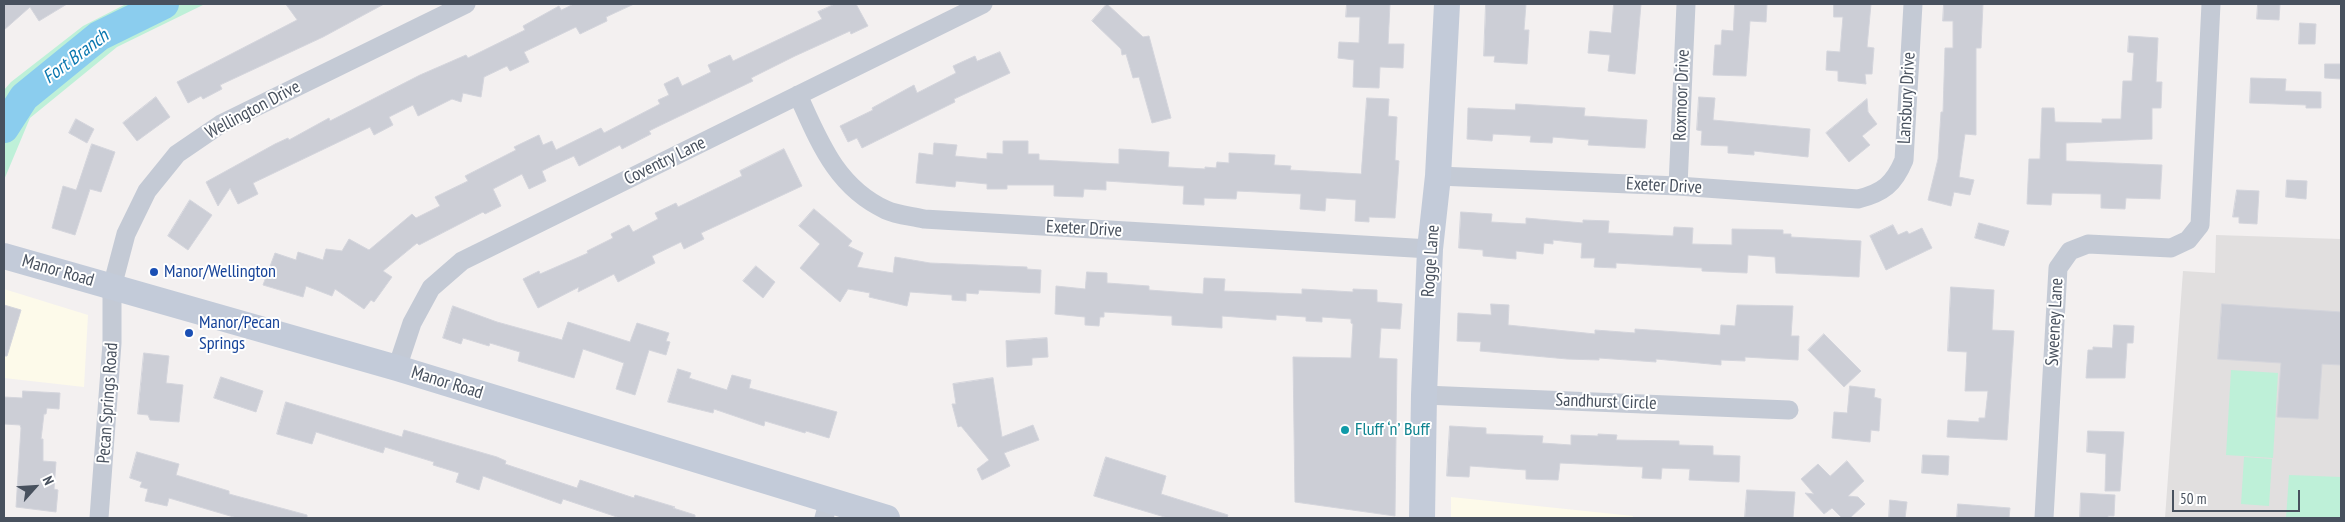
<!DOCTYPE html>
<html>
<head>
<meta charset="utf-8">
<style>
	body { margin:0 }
	#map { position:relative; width:2345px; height:522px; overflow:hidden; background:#f3f0f0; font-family:"PT Sans Narrow",sans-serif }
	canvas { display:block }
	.frame { position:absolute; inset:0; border:5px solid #48515e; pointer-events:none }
	.north { position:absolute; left:10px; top:462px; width:50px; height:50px; -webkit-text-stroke:4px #fff; paint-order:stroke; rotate:64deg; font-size:14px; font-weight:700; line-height:20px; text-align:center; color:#48515e }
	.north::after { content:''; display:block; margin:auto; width:18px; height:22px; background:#48515e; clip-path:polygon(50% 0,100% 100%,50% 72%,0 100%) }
	.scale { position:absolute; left:2172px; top:490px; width:128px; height:22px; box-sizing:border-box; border:2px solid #48515e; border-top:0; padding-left:6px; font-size:15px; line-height:18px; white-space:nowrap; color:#48515e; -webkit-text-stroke:4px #fff; paint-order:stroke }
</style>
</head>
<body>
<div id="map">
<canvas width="2345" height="522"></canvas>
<div class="frame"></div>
<div class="north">N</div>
<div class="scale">50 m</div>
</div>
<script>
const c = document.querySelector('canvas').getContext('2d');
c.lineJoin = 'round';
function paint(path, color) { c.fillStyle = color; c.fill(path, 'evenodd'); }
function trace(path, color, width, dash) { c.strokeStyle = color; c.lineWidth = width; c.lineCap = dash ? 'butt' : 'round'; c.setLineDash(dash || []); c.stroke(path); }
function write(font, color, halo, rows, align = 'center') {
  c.font = font + ' "PT Sans Narrow",sans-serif'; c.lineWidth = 4; c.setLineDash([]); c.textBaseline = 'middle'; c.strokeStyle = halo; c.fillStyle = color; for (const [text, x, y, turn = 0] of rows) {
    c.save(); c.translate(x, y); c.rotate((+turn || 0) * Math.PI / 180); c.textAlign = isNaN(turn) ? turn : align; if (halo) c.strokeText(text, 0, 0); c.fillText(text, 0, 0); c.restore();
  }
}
paint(new Path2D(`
	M4 289 88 315 84 387 4 378Z
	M1451 497 1633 516V518H1451Z`), '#fdfaea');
paint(new Path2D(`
	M2216 235 2341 239V518H2165L2183 271 2215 273Z`), '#e1dfdf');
paint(new Path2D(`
	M126 4H205L117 47 30 118 4 180V90L11 82 83 26Z
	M2231 370 2278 373 2273 458 2226 455Z
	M2244 457 2272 459 2269 506 2241 504Z
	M2289 475 2341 477V518H2286Z`), '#bef0d8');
trace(new Path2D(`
	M4 128 24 97 99 36 164 4`), '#8bcdee', 30);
const building = new Path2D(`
	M4 4H67L39 21 30 7 4 30Z
	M286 4H384L323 37 220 85 222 89 203 99 201 96 188 103 177 82 297 20Z
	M574 4H634L606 17 607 21 580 34 576 27 524 52 529 62 510 71 507 66 484 77 481 97 463 93 461 102 452 99 418 116 413 105 389 117 393 125 374 135 370 127 253 183 258 194 238 204 230 188 218 206 206 182 275 144 288 138 289 140 329 118 330 121 420 75 466 55 468 58 525 30 523 26 559 6 561 10Z
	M835 4H856L868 26 851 34 850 31 795 56 751 78 753 81 657 127 649 131 651 134 622 149 620 145 579 166 574 156 554 165 542 171 546 181 529 189 522 174 493 189 501 206 485 214 483 212 419 245 417 243 383 271 392 277 374 302 371 300 364 309 335 289 332 296 306 286 303 297 263 285 275 253 296 260 298 252 323 260 326 249 342 251 349 239 369 250 412 214 416 218 440 206 435 197 468 181 465 176 516 150 514 147 539 135 543 145 552 141 556 150 601 128 604 133 660 104 658 100 669 95 664 84 678 77 682 86 711 72 708 65 730 55 733 61 822 19 818 12Z
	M1107 4 1143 37 1149 36 1171 118 1152 123 1139 77 1133 78 1126 54 1122 55 1121 49 1092 21Z
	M1347 4H1390L1388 44H1404L1403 68 1380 67 1379 88 1353 87 1354 60 1338 58 1339 42 1359 43 1360 17H1346Z
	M1486 4H1526L1524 30H1529L1527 64 1494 62 1495 56H1484Z
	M1614 4H1641L1635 74 1608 71 1610 55 1588 53 1590 31 1611 33Z
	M1735 4H1767L1766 22 1750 21 1746 76 1713 75 1715 45H1721L1722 30 1733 31Z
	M1834 4H1871L1867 47 1874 48 1872 74H1865L1866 84 1838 81V71L1826 70 1827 51 1840 52 1843 17H1834Z
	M1944 4H1983L1981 48H1976V135L1965 134 1959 177 1974 180 1970 195 1954 192 1951 206 1928 200 1938 159 1941 112H1943L1945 48H1953V21H1943Z
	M2258 4H2280L2279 20 2257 19Z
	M2300 23 2316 24 2315 44H2299Z
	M2129 36 2158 38 2156 82H2162L2161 108H2152V139L2066 143V161L2162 165 2160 199 2126 198 2125 209 2101 208V194L2052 193 2051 205 2027 204 2029 159H2040L2042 108H2054L2055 122 2102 123V119H2121L2123 81H2132L2134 53 2128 52Z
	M1000 52 1010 73 954 99 955 102 862 148 857 138 848 142 840 126 873 110 872 108 914 85 917 93 956 73 953 66 975 56 977 61Z
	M2325 64H2341V79L2325 78Z
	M2251 78 2286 79 2285 91 2321 92V108H2306V105L2250 103Z
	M156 97 170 117 137 141 123 123Z
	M1699 97 1715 98 1713 120 1810 129 1808 157 1754 151V155L1728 153V146L1701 145 1702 131 1697 130Z
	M1367 98 1389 99 1388 116 1397 117 1395 160 1399 161 1395 218 1369 217V222L1355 221 1356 200 1326 198 1325 211 1300 209 1301 194 1237 191 1236 199 1204 198V205L1183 204 1184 186 1106 181V190L1084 189 1083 197 1054 196V185H1007V189H987V184L956 181 955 187 916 183 919 153 933 155 934 143 957 145 955 156 987 159V153L1003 154V141H1028V154H1039V160L1119 164V149L1169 152 1168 167 1205 169V167L1216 168 1217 162 1229 163V153L1275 155 1274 165 1291 166 1290 170 1361 174Z
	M1867 99 1868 112 1877 124 1862 136 1870 145 1849 162 1826 133Z
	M1516 104 1585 108 1584 116 1647 120 1645 148 1588 145 1589 140 1553 137 1552 143 1530 142 1531 136 1493 134 1492 141 1467 139 1468 108 1515 110Z
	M76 119 94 129 87 143 69 133Z
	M92 144 115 152 101 192 90 189 75 235 52 228 63 186 76 190Z
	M784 149 802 186 701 233 704 239 684 249 681 242 652 256 655 263 618 282 614 274 578 292 579 287 538 308 523 279 539 271 540 274 588 253 587 251 613 238 611 234 629 225 633 232 658 219 655 213 676 203 678 207 742 176 740 171Z
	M2287 180 2307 181 2306 199 2286 197Z
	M2237 190 2259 191 2257 224 2239 223V217H2233Z
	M190 200 212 215 188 250 168 236Z
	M814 209 852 241 848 246 863 253 857 267 893 273 895 257 930 263 1027 267V269L1041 270 1040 293 979 290 978 294 966 293V301L952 300V295L910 292 907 306 869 297 870 293 848 289 840 302 800 268 820 244 799 226Z
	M1461 212 1492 214 1491 222 1526 224V218L1583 223V220L1609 221 1608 233 1673 236 1674 227 1693 228 1692 244 1732 245V229L1783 230V234H1791V237L1861 241 1859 277 1776 273 1775 257 1748 255 1747 273 1702 271V268L1616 263V268L1594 267 1595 258H1581L1582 243 1553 240V244L1544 243 1543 254 1516 251V259L1483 256V250L1459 248Z
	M1979 223 2009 231 2004 246 1975 238Z
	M1893 225 1898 235 1907 231 1909 234 1922 228 1932 248 1886 270 1870 236Z
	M756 266 775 282 763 298 743 281Z
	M1087 272 1107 273V283L1149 286V290L1203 294 1204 278 1225 279 1224 291 1302 294V289L1353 292V289L1377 290V302L1402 304 1400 329 1381 328 1379 358 1397 359 1395 516 1295 502 1293 357 1351 358 1353 324 1351 323V319L1322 317V322L1306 321V317L1276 315V320L1222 316V328L1172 325V316L1104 312V317H1100L1099 326 1085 325V317L1055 314 1056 286 1085 289Z
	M1951 287 1994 290 1992 330 2014 331 2007 440 1947 437 1948 420 1979 422V418H1985L1988 391H1965L1967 352 1948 351Z
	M1491 304 1509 305 1508 325 1595 334V330L1635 333V329L1720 335 1721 325 1735 326 1737 305 1793 306 1791 336H1799L1798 360 1745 357V361L1721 360V365L1656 359V362L1599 358V360L1567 359 1480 351 1481 342 1457 341 1458 313 1491 315Z
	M2222 304 2341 312V365L2322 364 2318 419 2277 417 2281 363 2218 359Z
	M4 305 21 310 7 356H4Z
	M453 306 497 322 562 340 568 322 630 342 637 323 669 333 666 341 670 342 666 355 649 350 635 395 616 389 624 363 583 349 574 378 518 361 520 352 490 343 489 346 463 338 461 344 443 338Z
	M2114 325 2134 326 2133 343H2127L2125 378H2086L2088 350H2093V347L2112 348Z
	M1824 334 1861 371 1844 387 1808 350Z
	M1047 338 1048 357 1032 358V365L1007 367 1006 341Z
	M144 353 169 356 166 383 183 385 179 422 150 420 148 415 138 414Z
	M678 369 691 373 689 378 727 390 732 375 751 380 749 388 837 412 829 438 806 431 805 433 765 421 764 426 714 409 713 413 668 402Z
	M221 377 263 391 256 412 214 398Z
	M993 378 1002 437 1033 425 1039 440 1004 453 1010 466 982 480 977 469 989 460 961 426 958 427 952 404H956L953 384Z
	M1850 386 1875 389 1874 397 1881 399 1879 431 1871 430 1870 442 1832 438 1834 412 1847 413Z
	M23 391 60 393 59 409 47 408 46 414H44L41 439H43V461L56 462 54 489 58 490 56 512 16 507 21 428 20 425 4 424V397L22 398Z
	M286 402 402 437 404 430 497 457 506 461 505 464 577 488 580 480 634 498 635 495 675 507 673 508 695 515V518H620L563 499 561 504 483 476 479 490 456 482 459 473 433 465 434 462 385 447 383 453 316 432 312 444 277 434Z
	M1450 426 1486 428V434L1543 436 1542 443 1571 445V435L1598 436V434L1617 435 1616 440 1679 441V445L1713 446V455L1740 456 1739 482 1689 480 1690 469 1662 468 1661 479 1642 478 1643 467 1560 463 1558 480 1526 479V470L1470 466 1469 477 1447 476Z
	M2088 431 2124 432 2120 491H2105L2106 454 2087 452Z
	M137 452 179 464 176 475 229 491V494L307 515V518H237L169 498 167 506 145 501 148 489 140 487 142 482 130 478Z
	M1923 455 1949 456 1948 475 1922 473Z
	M1106 457 1166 476 1161 494 1228 515 1227 518H1168L1094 496Z
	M1847 461 1864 481 1848 496 1858 497 1865 504 1850 518H1842L1832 508 1824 514 1805 493 1814 494 1801 479 1818 464 1830 476Z
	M1747 490 1795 492 1793 518 1745 517Z
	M2081 493 2115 495 2114 516H2108V518H2080Z
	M1890 500 1907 502 1905 518H1889Z
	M1958 504 2010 508 2009 518H1957Z`);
paint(building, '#ccced6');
trace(building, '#d4d5dc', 1);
trace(new Path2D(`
	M798 95C819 141 836 187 886 210 897 215 912 216 924 219L1430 249
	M1438 176 1678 186 1858 199C1883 193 1894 184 1904 160L1913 4
	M1678 186 1686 4
	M397 368 412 323 431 288 462 261 983 4
	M1424 395 1789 410
	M99 518 112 343V287L126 234 147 191 177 154 221 124 466 4
	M824 518 829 500
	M2044 518 2058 268 2070 251 2088 244 2171 248 2188 240 2200 225 2211 4`), '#c4cad5', 19);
trace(new Path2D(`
	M4 256 397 368 887 518
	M1422 518 1424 395 1430 249 1438 176 1447 4`), '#c3cbd9', 26);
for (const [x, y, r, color] of [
	[154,272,5,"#1a4fb4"],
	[189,333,5,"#1a4fb4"],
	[1345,430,5,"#0f9aa8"]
]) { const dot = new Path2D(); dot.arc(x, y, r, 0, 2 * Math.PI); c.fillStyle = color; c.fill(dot); trace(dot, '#fff', 2); }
write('18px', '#48515e', '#fff', [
	["Roxmoor Drive",1682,95,-88],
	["Lansbury Drive",1907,98,-87],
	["Wellington Drive",253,110,-28],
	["Coventry Lane",665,161,-26],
	["Exeter Drive",1664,186,3],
	["Exeter Drive",1084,229,3],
	["Rogge Lane",1431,261,-86],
	["Manor Road",58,271,16],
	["Sweeney Lane",2055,322,-87],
	["Manor Road",447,383,17],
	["Sandhurst Circle",1606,402,2],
	["Pecan Springs Road",108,403,-86]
]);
write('18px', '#164399', '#fff', [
	["Manor/Wellington",164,272],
	["Manor/Pecan",199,323],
	["Springs",199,344]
], 'left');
write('18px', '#0d838f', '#fff', [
	["Fluff ‘n’ Buff",1355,430]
], 'left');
write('italic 19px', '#0a77af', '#fff', [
	["Fort Branch",76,57,-37]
]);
</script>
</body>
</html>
